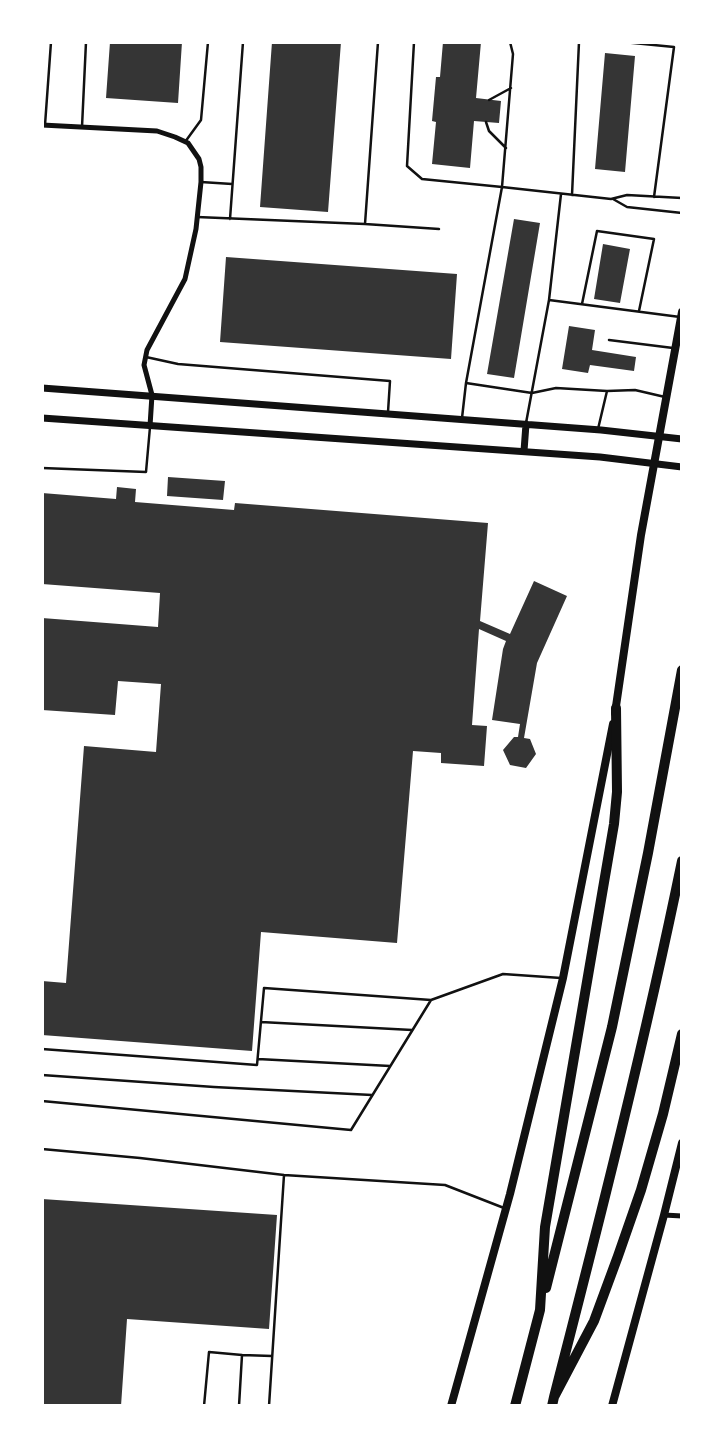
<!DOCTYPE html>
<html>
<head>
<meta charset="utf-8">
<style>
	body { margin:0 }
	#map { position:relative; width:724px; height:1448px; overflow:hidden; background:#fff; font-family:Helvetica,sans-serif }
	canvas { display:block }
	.frame { position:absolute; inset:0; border:44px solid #fff; pointer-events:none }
</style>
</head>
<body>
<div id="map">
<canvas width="724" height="1448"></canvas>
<div class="frame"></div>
</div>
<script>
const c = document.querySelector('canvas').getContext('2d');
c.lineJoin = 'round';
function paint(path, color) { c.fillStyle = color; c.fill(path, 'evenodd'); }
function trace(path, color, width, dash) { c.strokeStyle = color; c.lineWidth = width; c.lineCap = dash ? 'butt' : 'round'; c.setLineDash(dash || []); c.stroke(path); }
paint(new Path2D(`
	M110 42H182L178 103 106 98Z
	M272 42H341L328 212 260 207Z
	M443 42H481L476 98 501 101 499 123 474 121 470 168 432 164 436 122 432 121 436 77H440Z
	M605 53 635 56 625 172 595 169Z
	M514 219 540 223 514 378 487 374Z
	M603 244 630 249 620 303 594 299Z
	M226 257 457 274 451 359 220 342Z
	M569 326 595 330 592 350 636 357 634 371 590 365 588 373 562 369Z
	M168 477 225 481 223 500 167 496Z
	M117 487 136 489 135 502 234 510 235 503 488 523 480 621 510 634 534 581 567 596 537 663 524 738 530 739 536 754 526 768 510 765 503 750 514 737H518L520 724 492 720 503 649 506 641 479 629 472 725 487 726 484 766 441 763V753L413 751 397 943 261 932 252 1051 42 1035V981L66 983 84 746 156 752 161 684 118 681 115 715 42 710V618L158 627 160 593 42 584V493L116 499Z
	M42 1199 277 1215 269 1329 127 1319 121 1406H42Z`), '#353535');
trace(new Path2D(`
	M414 42 407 166 422 179 502 187 513 54 510 42
	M623 42 674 47 654 197
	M489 100 511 88
	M486 122 489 131 506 148
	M45 125 51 42
	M82 127 86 42
	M185 142 201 120 208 42
	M201 182 232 184
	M572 195 579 42
	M613 199 627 207 682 213
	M197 217 365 224 378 42
	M230 219 243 42
	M365 224 439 229
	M549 300 561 194
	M582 304 597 231 654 239 639 311
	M609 340 673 348
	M146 357 178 364 390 381 388 412
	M466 383 502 187 611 199 627 195 682 198
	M462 418 466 383 532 393 556 388 607 391
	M526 423 549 300 680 317
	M598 429 607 391 635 390 665 397
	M42 468 146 472 150 427
	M261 1022 412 1030
	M42 1049 257 1065 264 988 431 1000 503 974 561 978
	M258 1059 390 1066
	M42 1075 214 1087 372 1095
	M42 1101 351 1130 431 1000
	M42 1149 140 1158 284 1175 445 1185 504 1208
	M242 1355 272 1356
	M204 1406 209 1352 242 1355 239 1406
	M269 1406 284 1175`), '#111', 2.5);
trace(new Path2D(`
	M42 125 157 131 175 137 188 143 199 159 201 167V182L196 229 185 279 147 350 144 365 152 395 150 426
	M664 1215 682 1216`), '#111', 5);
trace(new Path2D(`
	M42 388 601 430 682 439
	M42 418 600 457 682 467
	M524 451 526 424`), '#111', 7);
trace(new Path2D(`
	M615 713 641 535 682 312
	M451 1406 510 1194 563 978 613 724
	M612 1406 664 1215 682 1143`), '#111', 8);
trace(new Path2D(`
	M546 1288 612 1027 648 853 682 670
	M554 1397C600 1219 645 1041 682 861
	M515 1406 540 1310 545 1227 614 824 617 792 616 708
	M552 1406 554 1397 594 1321 618 1256 641 1190 663 1114 682 1034`), '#111', 10);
</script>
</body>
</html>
